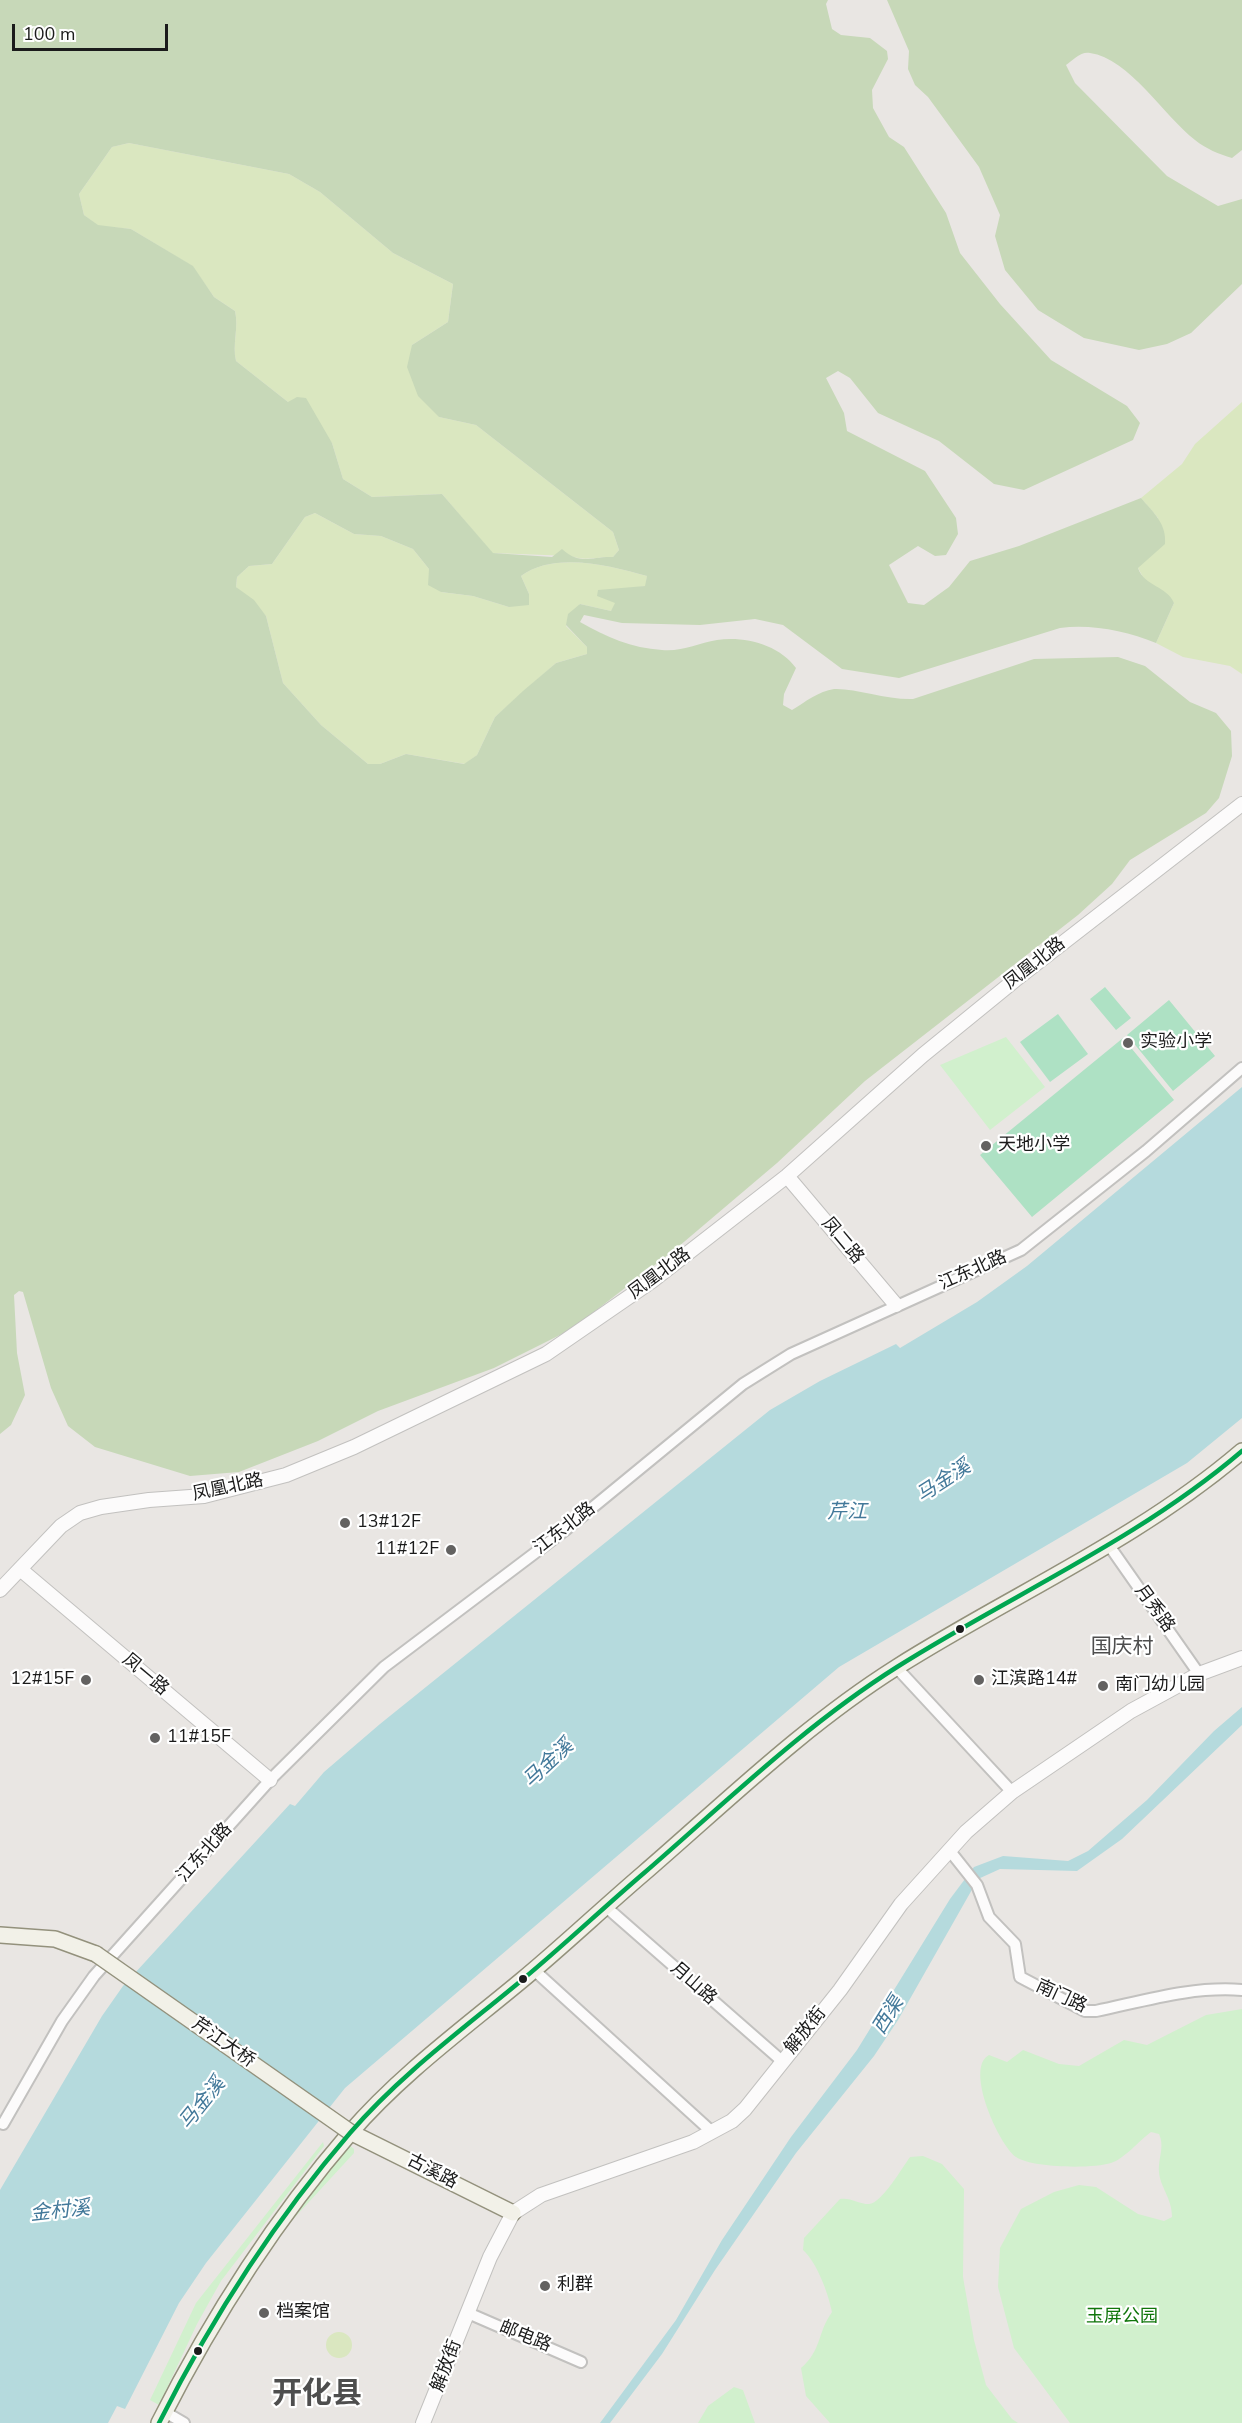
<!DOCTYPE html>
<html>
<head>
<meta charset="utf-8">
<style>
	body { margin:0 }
	#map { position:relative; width:1242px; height:2423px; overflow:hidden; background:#e9e6e3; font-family:"Nunito Sans",sans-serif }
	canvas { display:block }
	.scale { position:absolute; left:12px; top:24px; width:156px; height:27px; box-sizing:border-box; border:3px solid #1b1b1b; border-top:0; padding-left:8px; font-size:18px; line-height:21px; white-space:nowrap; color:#1b1b1b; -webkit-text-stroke:4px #fff; paint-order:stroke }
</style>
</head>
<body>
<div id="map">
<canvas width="1242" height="2423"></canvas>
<div class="scale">100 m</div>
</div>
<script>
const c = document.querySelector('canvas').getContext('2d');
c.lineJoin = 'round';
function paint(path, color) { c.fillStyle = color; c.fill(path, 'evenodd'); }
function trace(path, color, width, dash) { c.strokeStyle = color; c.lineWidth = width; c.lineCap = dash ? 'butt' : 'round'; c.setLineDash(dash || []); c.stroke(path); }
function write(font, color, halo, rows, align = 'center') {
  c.font = font + ' "Nunito Sans","Noto Sans SC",sans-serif'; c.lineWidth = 4.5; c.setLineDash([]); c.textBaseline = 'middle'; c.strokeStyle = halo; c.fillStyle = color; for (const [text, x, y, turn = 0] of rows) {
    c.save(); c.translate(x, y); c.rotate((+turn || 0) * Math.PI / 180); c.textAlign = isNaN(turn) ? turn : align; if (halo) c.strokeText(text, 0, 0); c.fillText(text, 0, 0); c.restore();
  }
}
paint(new Path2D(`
	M129 143 289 174 320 192 393 253 453 284 448 322 412 345 439 417 476 425 613 532 619 550 613 557C598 556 585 562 571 556L492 553 442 494 372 497 343 479 332 443 288 402 236 361C232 344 239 328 235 311L214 297 192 266 131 229 98 226 84 215 79 194 112 147Z
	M1242 402V674L1230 666 1183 657 1156 643 1174 603 1144 579 1138 568 1158 518 1141 498 1182 464 1195 444Z
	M315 513 354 534 381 536 413 549 429 569 441 592 473 596 509 607 529 594 521 576C555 551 610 566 647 576L646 586 633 588 611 611 580 604 566 626 587 647V654L556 663 495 717 477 755 465 764 406 754 380 764H368L321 725 283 683 266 616 236 587 237 577 249 566 272 564 305 517Z
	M326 2345a13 13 0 1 1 26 0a13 13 0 1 1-26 0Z`), '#dae7c0');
paint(new Path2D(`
	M0 0H828L826 4 832 29 841 35 870 38 887 51 888 59 872 90 873 108 889 137 904 147 946 213 960 253 1000 304 1051 360 1127 406 1140 423 1133 440 1024 490 994 484 939 441 878 413 850 378 838 371 826 378 844 413 847 431 925 471 956 518 958 534 946 555 935 556 918 546 889 565 908 603 924 605 949 587 970 561 1019 546 1141 498C1153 512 1167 524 1165 544L1138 568C1144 586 1167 586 1174 603L1156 643C1126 631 1092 624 1060 628L899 678 842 669 783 625 755 619 700 625 622 623 584 615 580 622C607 637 631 648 662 650 682 652 698 643 717 640 746 636 779 645 796 668L784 694 783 705 792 710C805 702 819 691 834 689 855 688 887 700 913 699L1034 659 1118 657 1145 666 1190 702 1216 713 1231 731 1232 756 1219 798 1206 813 1130 860 1112 884 1078 915 865 1081 777 1163 678 1247 572 1329 494 1368 378 1411 318 1441 239 1472 190 1476 95 1447 68 1426 51 1388 23 1292 19 1291 14 1295 17 1353 25 1395 11 1425 0 1434ZM129 143 289 174 320 192 393 253 453 284 448 322 412 345 407 367 418 396 439 417 476 425 613 532 619 550 613 557C591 556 581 566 562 549L552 557 493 553 442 494 372 497 343 479 332 443 306 398 297 397 288 402 236 361C232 344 239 328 235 311L214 297 193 266 131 229 98 225 84 215 79 194 112 147ZM315 513 354 534 381 536 413 549 429 569 428 585 441 592 473 596 509 607 529 605V594L521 576C555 551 610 566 647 576L645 586 598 590 597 596 615 603 611 611 580 604 568 614 566 625 587 647V654L556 663 523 691 495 717 477 755 464 764 406 754 380 764H368L321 725 283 683 266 616 254 600 236 587 237 577 249 566 272 564 305 517Z
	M887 0H1242V150L1232 158C1219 154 1206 149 1195 140 1165 117 1129 58 1090 53 1081 51 1073 60 1066 65L1075 83 1167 176 1218 206 1242 199V284L1191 333 1167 344 1139 350 1084 338 1038 310 1005 270 995 236 1000 215 979 167 928 97 915 85 908 69 909 51Z`), '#c7d8b8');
paint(new Path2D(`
	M1006 1037 1045 1087 990 1130 940 1065Z
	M1242 2009V2423H1070L1014 2348 998 2287 1000 2248 1021 2209 1054 2192 1079 2185 1096 2187 1138 2214 1164 2221 1172 2217C1172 2198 1160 2187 1159 2172 1158 2158 1165 2147 1159 2134L1151 2132C1139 2141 1124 2159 1111 2163 1092 2169 1032 2168 1016 2157 999 2145 964 2068 989 2055L1007 2062 1023 2050 1059 2064 1079 2066 1124 2040 1147 2045 1206 2015Z
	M323 2142 324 2146 221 2281 197 2324 159 2405 150 2400 196 2303Z
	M348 2144 354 2149V2153L286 2227Z
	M923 2156 942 2164 964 2189 963 2277 974 2340 986 2385 1012 2419 1018 2423H830L806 2396 801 2368C822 2350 817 2333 832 2312 828 2292 817 2263 803 2250L804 2238 840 2199C850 2197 859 2204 869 2204 882 2203 902 2168 910 2157Z
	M734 2387 743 2390 755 2423H698L708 2406Z`), '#d1f0cd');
paint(new Path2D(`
	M1105 987 1131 1018 1116 1030 1090 999Z
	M1169 1000 1215 1056 1173 1091 1127 1035Z
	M1058 1014 1088 1054 1050 1082 1020 1042Z
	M1123 1038 1174 1100 1032 1217 980 1155Z`), '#aee1c4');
paint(new Path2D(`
	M1242 1087V1418L1187 1463 839 1667 345 2088 206 2263 179 2303 125 2409 117 2406 108 2423H0V2190L102 2016 123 1986 290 1804 295 1806 324 1772 380 1724 770 1410 820 1381 896 1344 900 1348 977 1302 1027 1266Z
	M1242 1707V1725L1122 1839 1077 1871 1000 1869 978 1879 898 2020 874 2056 796 2153 715 2270 662 2354 610 2423H600L676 2320 722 2240 791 2137 857 2050 950 1899 974 1867 1003 1856 1068 1861 1088 1851 1147 1800 1214 1731Z`), '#b5dadd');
const minor = new Path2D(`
	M1108 1544 1199 1674
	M896 1667 1012 1792
	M950 1851 977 1885 989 1917 1015 1944 1020 1977 1085 2011H1096C1144 2001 1192 1986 1242 1990
	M605 1906 782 2061
	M534 1970 712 2132
	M3 2124 62 2021 94 1976 270 1780 384 1667 564 1531 743 1384 791 1354 1021 1250 1146 1151 1242 1068
	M468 2313 581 2362
	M165 2412 184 2423`);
const tertiary = new Path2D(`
	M787 1176 896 1305
	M20 1569 270 1780
	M0 1590 61 1526 80 1513 101 1507 149 1500 204 1496 286 1475 354 1447 546 1354 652 1281 787 1176 923 1055 1015 980 1242 804
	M423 2423 490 2257 513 2213 541 2195 693 2142 732 2121 745 2109 840 1990 901 1904 966 1832 1012 1792 1131 1711 1199 1674 1242 1658`);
const secondary = new Path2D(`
	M0 1935 55 1939 96 1954
	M350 2132 513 2213
	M159 2423C211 2320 274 2221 350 2133 400 2075 463 2029 522 1980 563 1946 603 1908 644 1873 726 1802 805 1725 897 1667 1011 1595 1138 1540 1242 1451`);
trace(minor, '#c2c1bf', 14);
trace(tertiary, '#c2c1bf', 16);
trace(secondary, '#93917c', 18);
trace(minor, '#fcfbfb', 10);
trace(tertiary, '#fcfbfb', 14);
trace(secondary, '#f2f1e8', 15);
const secondaryBridge = new Path2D(`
	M96 1954 350 2132`);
trace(secondaryBridge, '#93917c', 18, []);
trace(secondaryBridge, '#f2f1e8', 15);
trace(new Path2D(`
	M159 2423C211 2320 274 2221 350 2133 400 2075 463 2029 522 1980 563 1946 603 1908 644 1873 726 1802 805 1725 897 1667 1011 1595 1138 1540 1242 1451`), '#00a651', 4.5);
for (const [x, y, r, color] of [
	[1128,1043,6,"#636261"],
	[986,1146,6,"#636261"],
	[345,1523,6,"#636261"],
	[451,1550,6,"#636261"],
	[960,1629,5,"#1b1b1b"],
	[86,1680,6,"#636261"],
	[979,1680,6,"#636261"],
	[1103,1686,6,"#636261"],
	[155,1738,6,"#636261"],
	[523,1979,5,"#1b1b1b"],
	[545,2286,6,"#636261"],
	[264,2313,6,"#636261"],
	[198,2351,5,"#1b1b1b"]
]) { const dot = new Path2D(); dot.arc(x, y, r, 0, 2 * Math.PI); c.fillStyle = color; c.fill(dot); trace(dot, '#fff', 2); }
write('18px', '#1b1b1b', '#fff', [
	["凤凰北路",1035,964,-38],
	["凤二路",842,1241,50],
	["江东北路",973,1271,-24],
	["凤凰北路",660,1274,-37],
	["凤凰北路",228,1488,-12],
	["江东北路",565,1529,-38],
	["月秀路",1154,1609,54],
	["凤一路",145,1675,40],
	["江东北路",205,1853,-48],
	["月山路",693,1984,41],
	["南门路",1061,1997,25],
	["解放街",806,2031,-51],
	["芹江大桥",223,2043,35],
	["古溪路",432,2172,27],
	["邮电路",525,2337,22],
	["解放街",447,2366,-69]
]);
write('18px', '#1b1b1b', '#fff', [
	["实验小学",1140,1043],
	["天地小学",998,1146],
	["13#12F",357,1523],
	["11#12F",439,1550,"right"],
	["12#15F",74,1680,"right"],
	["江滨路14#",991,1680],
	["南门幼儿园",1115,1686],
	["11#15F",167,1738],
	["利群",557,2286],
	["档案馆",276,2313]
], 'left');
write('18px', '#10760b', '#fff', [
	["玉屏公园",1122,2318]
]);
write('italic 20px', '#43799a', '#fff', [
	["马金溪",944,1482,-33],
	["芹江",847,1513],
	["马金溪",549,1764,-43],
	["西渠",889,2016,-58],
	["马金溪",203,2104,-51],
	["金村溪",60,2212,-6]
]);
write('21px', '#4e4e4e', '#fff', [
	["国庆村",1122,1648]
]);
write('bold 30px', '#4e4e4e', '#fff', [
	["开化县",317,2396]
]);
</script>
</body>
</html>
